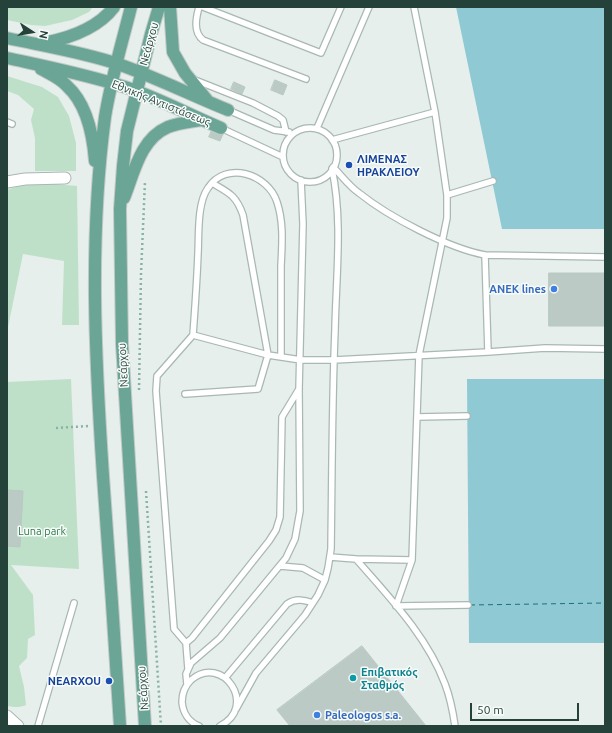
<!DOCTYPE html>
<html>
<head>
<meta charset="utf-8">
<style>
	body { margin:0 }
	#map { position:relative; width:612px; height:733px; overflow:hidden; background:#e6efeb; font-family:Ubuntu,sans-serif }
	canvas { display:block }
	.frame { position:absolute; inset:0; border:8px solid #24423a; pointer-events:none }
	.north { position:absolute; left:12px; top:12px; width:40px; height:40px; -webkit-text-stroke:3px #f7fbf9; paint-order:stroke; rotate:102deg; font-size:11px; font-weight:700; line-height:16px; text-align:center; color:#24423a }
	.north::after { content:''; display:block; margin:auto; width:14px; height:18px; background:#24423a; clip-path:polygon(50% 0,100% 100%,50% 72%,0 100%) }
	.scale { position:absolute; left:470px; top:703px; width:109px; height:18px; box-sizing:border-box; border:2px solid #24423a; border-top:0; padding-left:5px; font-size:12px; line-height:14px; white-space:nowrap; color:#24423a; -webkit-text-stroke:3px #f7fbf9; paint-order:stroke }
</style>
</head>
<body>
<div id="map">
<canvas width="612" height="733"></canvas>
<div class="frame"></div>
<div class="north">N</div>
<div class="scale">50 m</div>
</div>
<script>
const c = document.querySelector('canvas').getContext('2d');
c.lineJoin = 'round';
function paint(path, color) { c.fillStyle = color; c.fill(path, 'evenodd'); }
function trace(path, color, width, dash) { c.strokeStyle = color; c.lineWidth = width; c.lineCap = dash ? 'butt' : 'round'; c.setLineDash(dash || []); c.stroke(path); }
function write(font, color, halo, rows, align = 'center') {
  c.font = font + ' Ubuntu,sans-serif'; c.lineWidth = 3; c.setLineDash([]); c.textBaseline = 'middle'; c.strokeStyle = halo; c.fillStyle = color; for (const [text, x, y, turn = 0] of rows) {
    c.save(); c.translate(x, y); c.rotate((+turn || 0) * Math.PI / 180); c.textAlign = isNaN(turn) ? turn : align; if (halo) c.strokeText(text, 0, 0); c.fillText(text, 0, 0); c.restore();
  }
}
paint(new Path2D(`
	M7 7H93L89 12 72 20 45 26 31 25 7 20Z
	M7 76 42 87 58 97 69 116 76 143V171H35V138L31 120 34 109 18 95 7 91Z
	M54 184 77 186 79 325H62L64 261 23 254 7 332V190C22 184 38 184 54 184Z
	M71 379 79 569 11 565 33 595 35 635 28 639 27 658 19 666 24 687 26 705C19 708 14 707 7 706V382Z`), '#bfe0c8');
paint(new Path2D(`
	M456 7H605V229H502Z
	M467 379H605V643H469Z`), '#8ec9d4');
trace(new Path2D(`
	M470 605 605 603`), '#1c6f80', 1, [5, 4]);
const building = new Path2D(`
	M275 80 287 85 283 95 271 90Z
	M234 82 245 87 242 94 231 89Z
	M212 130 223 134 220 141 209 137Z
	M549 273H605V326H549Z
	M7 490 23 491 20 547 7 546Z
	M362 646 426 726H290L277 710Z`);
paint(building, '#bbcac4');
trace(building, '#b8c9c2', 1);
const lane = new Path2D(`
	M199 7C196 18 193 32 203 40L306 79
	M203 7 321 53 341 7
	M195 80 253 103 278 116 283 120 286 132
	M228 110 274 130 289 132
	M7 122 12 124
	M221 128 283 157
	M317 128 369 7
	M283 155a27 27 0 1 1 54 0a27 27 0 1 1-54 0Z
	M332 140 435 112
	M212 183C229 193 236 195 243 215L268 355 301 360H334L488 352 485 255C448 248 389 217 359 193 349 186 342 176 333 167
	M447 195 493 181
	M485 255 605 257
	M193 335C195 308 197 281 198 253 199 235 197 203 208 188 226 160 268 174 277 202 284 223 282 245 281 266 281 296 281 327 281 357
	M488 352 545 348 605 349
	M185 394 258 389 268 355 193 335 157 376 156 391 174 629 186 643 192 638 269 541 276 530 280 517 282 417 299 389
	M417 417 467 416
	M330 557 356 559C389 597 427 636 445 684 450 697 453 712 455 726
	M356 559 412 560
	M280 566 303 568 325 580
	M396 606 412 560 419 355 447 218V195L435 112 414 7
	M396 606 468 605
	M186 643 188 669
	M225 678 287 604C296 598 304 600 313 603
	M187 684 186 674 191 663 220 638 286 558 295 539 300 511 299 389 303 224 301 180
	M236 709 256 673 305 615 318 595 325 580 328 568 331 549C332 476 332 403 335 330 336 277 343 220 332 169
	M38 726 74 603
	M199 726C189 722 183 713 182 702 182 694 185 686 191 680 222 653 259 706 220 726`);
const street = new Path2D(`
	M7 182 25 179 65 178
	M7 716 18 726`);
const primary = new Path2D(`
	M170 7 173 52 185 73 207 100
	M7 38C44 46 82 52 118 64 155 77 191 95 228 110
	M44 43C70 38 98 28 114 7
	M7 58C48 67 89 75 128 88 160 99 190 115 221 128
	M41 69C50 74 60 78 67 86 87 104 93 135 95 161
	M124 198C134 173 140 139 168 127 179 123 190 122 201 120
	M120 726C115 643 109 559 103 476 95 356 89 236 105 117 111 79 122 43 131 7
	M145 726 122 344 120 209 123 166 127 131 151 34 159 7`);
trace(lane, '#a8b8b2', 8);
trace(street, '#a8b8b2', 13);
trace(primary, '#c2cac8', 14);
trace(new Path2D(`
	M139 390 141 274 145 181
	M56 428 88 426
	M146 491 161 726`), '#86b3a5', 2.5, [2, 3]);
trace(lane, '#fff', 5.5);
trace(street, '#fff', 11);
trace(primary, '#6aa596', 12);
for (const [x, y, r, color] of [
	[349,165,4,"#1a4fb4"],
	[554,289,4,"#3f7fe0"],
	[353,678,4,"#0f9aa8"],
	[109,681,4,"#1a4fb4"],
	[317,715,4,"#3f7fe0"]
]) { const dot = new Path2D(); dot.arc(x, y, r, 0, 2 * Math.PI); c.fillStyle = color; c.fill(dot); trace(dot, '#f7fbf9', 1.5); }
write('11px', '#24423a', '#f7fbf9', [
	["Νεάρχου",149,44,-75],
	["Εθνικής Αντιστάσεως",161,103,22],
	["Νεάρχου",123,365,-93],
	["Νεάρχου",143,688,-94]
]);
write('bold 11px', '#164399', '#f7fbf9', [
	["ΛΙΜΕΝΑΣ",357,159],
	["ΗΡΑΚΛΕΙΟΥ",357,172],
	["NEARXOU",101,681,"right"]
], 'left');
write('bold 11px', '#366cbe', '#f7fbf9', [
	["ANEK lines",546,289],
	["Paleologos s.a.",325,715,"left"]
], 'right');
write('11px', '#2d7a4b', '#f7fbf9', [
	["Luna park",42,531]
]);
write('bold 11px', '#0d838f', '#f7fbf9', [
	["Επιβατικός",361,672],
	["Σταθμός",361,685]
], 'left');
</script>
</body>
</html>
